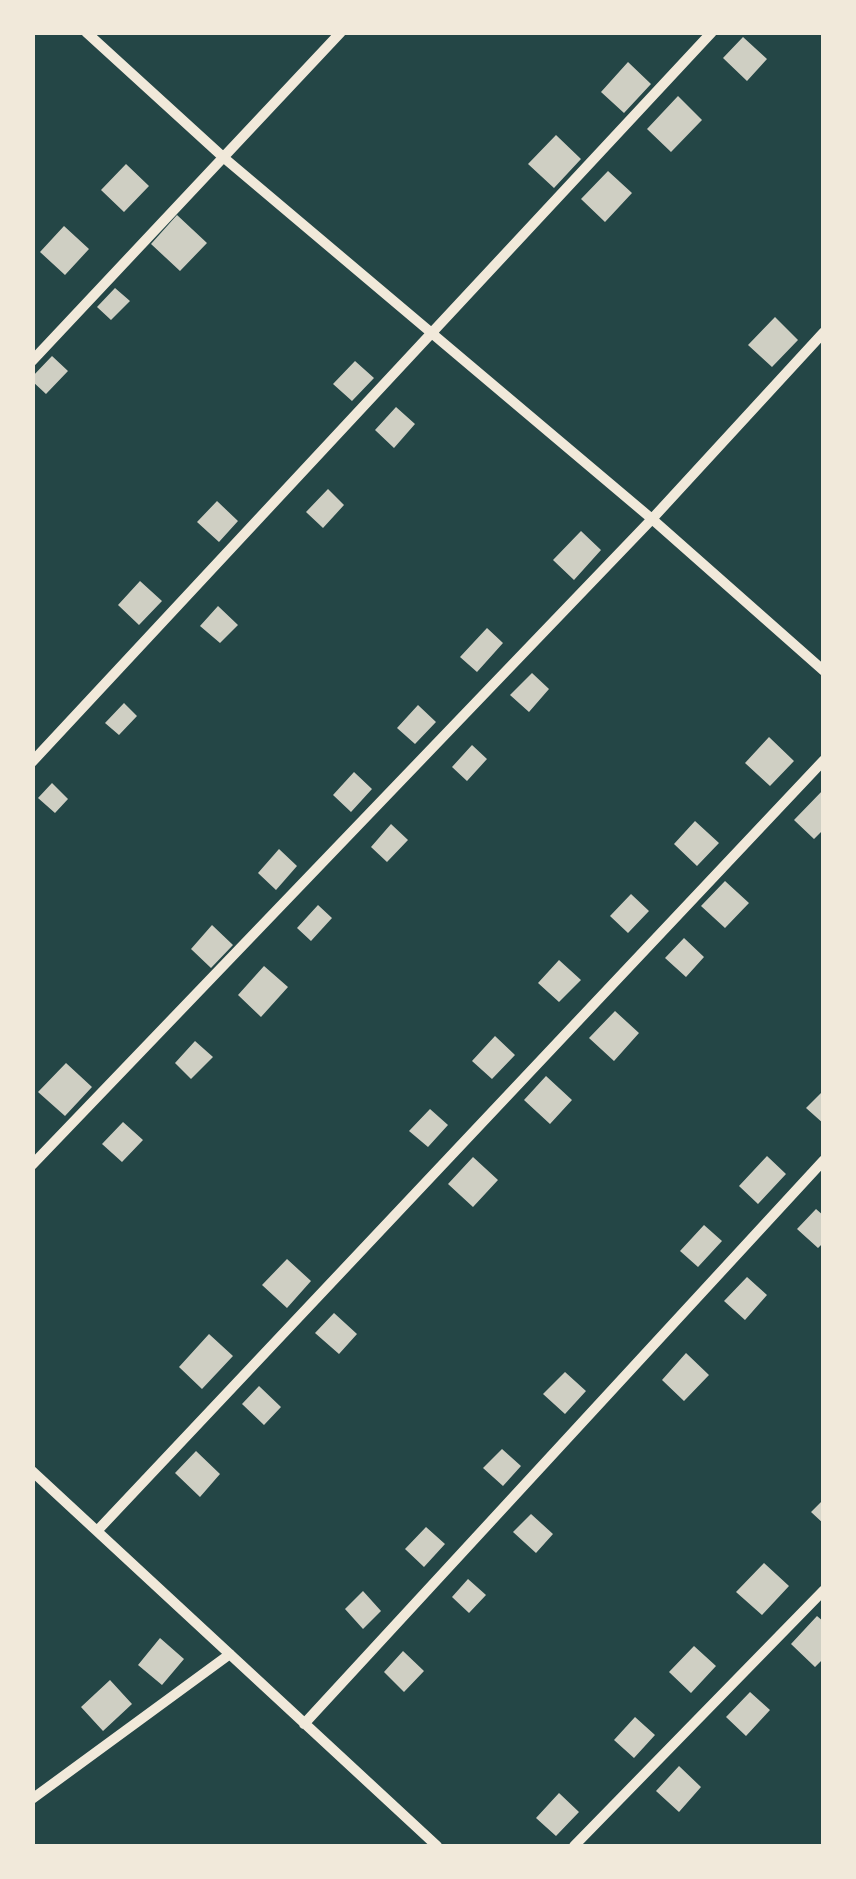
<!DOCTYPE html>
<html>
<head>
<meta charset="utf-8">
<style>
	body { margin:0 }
	#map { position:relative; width:856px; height:1879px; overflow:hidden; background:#0f3d3e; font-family:"IBM Plex Sans",sans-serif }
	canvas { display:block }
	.frame { position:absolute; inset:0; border:35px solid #f1e9da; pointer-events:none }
</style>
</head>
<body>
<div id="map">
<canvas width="856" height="1879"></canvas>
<div class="frame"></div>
</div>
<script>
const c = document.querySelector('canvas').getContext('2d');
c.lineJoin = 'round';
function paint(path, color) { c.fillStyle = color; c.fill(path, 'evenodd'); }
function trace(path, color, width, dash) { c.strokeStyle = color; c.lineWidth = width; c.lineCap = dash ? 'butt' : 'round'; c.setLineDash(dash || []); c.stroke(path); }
paint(new Path2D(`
	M33 33H823V1846H33Z`), '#244646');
paint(new Path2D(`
	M743 37 767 59 747 81 723 58Z
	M628 62 651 84 624 113 601 92Z
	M678 96 702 120 671 152 647 129Z
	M556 135 581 159 554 188 528 164Z
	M126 164 149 186 124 212 101 190Z
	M608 171 632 193 605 222 581 199Z
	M177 215 207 243 180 271 151 244Z
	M64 226 89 249 65 275 40 252Z
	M115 288 130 301 111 320 97 307Z
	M775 317 798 340 772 367 748 345Z
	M52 356 68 371 46 394 32 381V377Z
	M355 361 374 378 352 401 333 384Z
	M396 407 415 424 394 448 375 430Z
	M328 489 344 505 323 528 306 512Z
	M217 501 238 521 219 542 197 522Z
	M581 531 601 550 574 580 553 560Z
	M140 581 162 601 139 625 118 605Z
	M218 606 238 625 220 643 200 626Z
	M487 628 503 643 477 672 460 657Z
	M532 673 549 689 529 712 510 695Z
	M124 703 137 716 119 735 105 723Z
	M418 705 436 722 415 744 397 728Z
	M769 737 794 761 770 786 745 763Z
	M472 745 487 759 467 781 452 767Z
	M354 772 372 789 351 812 333 795Z
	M52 783 68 799 55 813 38 798Z
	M824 789V829L814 839 794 820Z
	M695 821 719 843 697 866 674 844Z
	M391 824 408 840 387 862 371 847Z
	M279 849 297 866 276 890 258 873Z
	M725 881 749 903 725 928 701 906Z
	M631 894 649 911 628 933 610 916Z
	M318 905 332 918 311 941 297 928Z
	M212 925 233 945 211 968 191 949Z
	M684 938 704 957 686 977 665 958Z
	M559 960 581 980 559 1002 538 983Z
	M264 966 288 987 261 1017 238 995Z
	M615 1011 639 1033 614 1061 589 1038Z
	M495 1036 515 1055 492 1079 472 1061Z
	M195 1041 213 1057 191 1079 175 1063Z
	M66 1063 92 1087 65 1116 38 1092Z
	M546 1076 572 1100 550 1124 524 1100Z
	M824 1090V1124L806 1108Z
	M430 1109 448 1125 428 1147 409 1131Z
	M123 1122 143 1140 122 1162 102 1144Z
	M767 1156 786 1174 758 1204 739 1186Z
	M473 1157 498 1180 473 1207 448 1184Z
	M816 1209 824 1216V1242L818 1248 797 1229Z
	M704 1225 722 1241 698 1267 680 1251Z
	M287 1259 311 1281 287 1308 262 1285Z
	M747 1277 767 1295 745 1320 724 1301Z
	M334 1313 357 1334 339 1354 315 1333Z
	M209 1334 233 1356 202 1389 179 1367Z
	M686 1353 709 1375 684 1401 662 1380Z
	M565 1372 586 1391 565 1414 543 1394Z
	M259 1386 281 1407 264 1425 242 1404Z
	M502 1449 521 1466 503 1486 483 1468Z
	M196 1451 220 1474 200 1497 175 1473Z
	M824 1499V1524L811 1512Z
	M531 1514 553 1534 536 1553 513 1532Z
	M426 1527 445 1544 424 1567 405 1549Z
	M764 1563 789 1586 762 1615 736 1592Z
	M468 1579 486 1595 469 1613 452 1597Z
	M363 1591 381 1611 363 1629 345 1609Z
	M817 1616 824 1622V1658L815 1667 791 1644Z
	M160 1638 184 1659 162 1685 138 1665Z
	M694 1646 716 1666 691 1693 669 1672Z
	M403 1651 424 1671 404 1692 384 1672Z
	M110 1680 132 1704 103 1731 81 1707Z
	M750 1692 770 1710 746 1736 726 1717Z
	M635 1717 655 1735 634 1758 614 1740Z
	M679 1766 701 1787 679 1812 656 1791Z
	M559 1793 579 1812 556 1836 536 1818Z`), '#cfcfc3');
trace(new Path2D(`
	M86 32 223 157 652 519 824 671
	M32 361 341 32
	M32 762 712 32
	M32 1165 652 519 824 332
	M32 1471 437 1846
	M97 1531 824 760
	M304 1724 824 1160
	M32 1799 230 1654
	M574 1846 824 1590`), '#f1e9da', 10);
</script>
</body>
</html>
